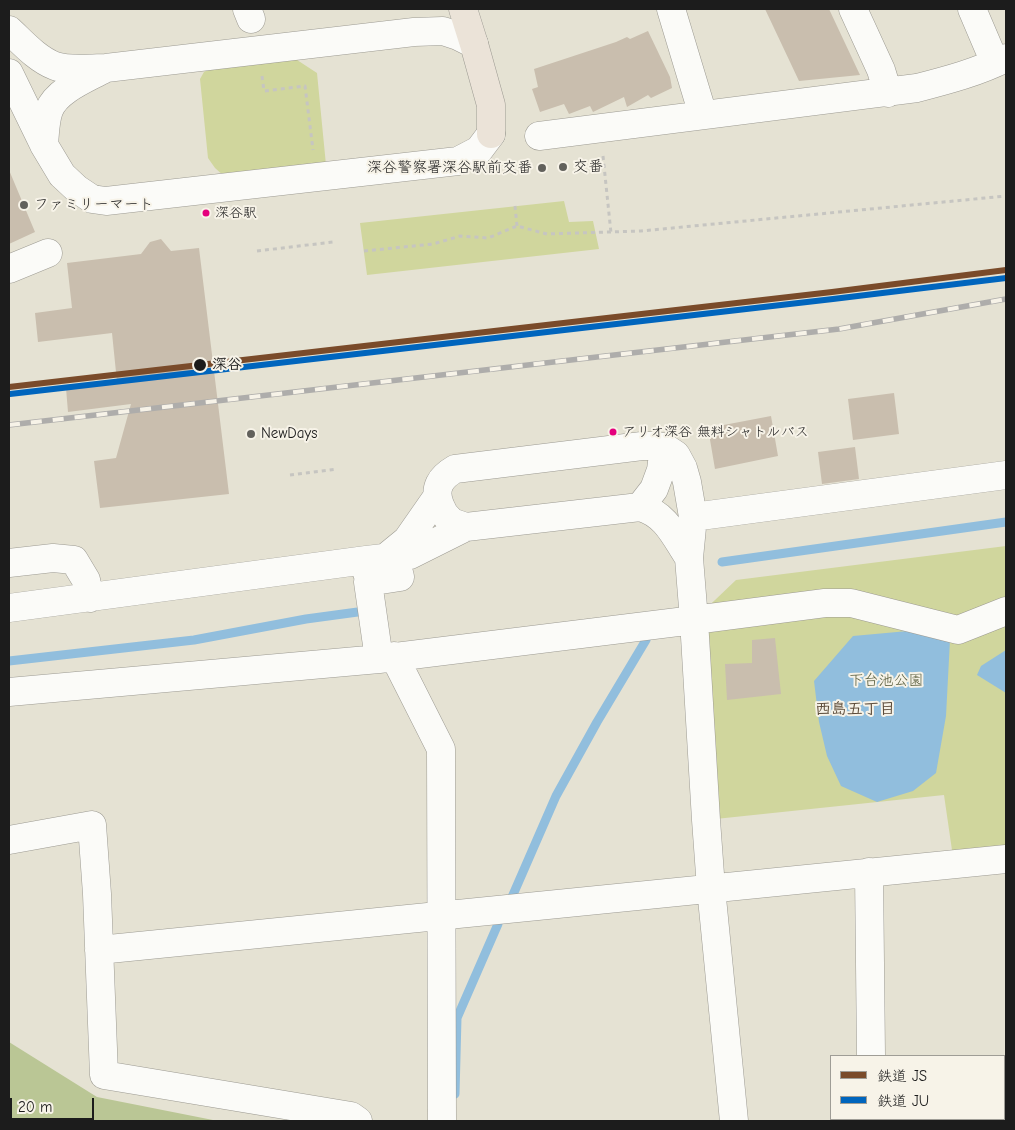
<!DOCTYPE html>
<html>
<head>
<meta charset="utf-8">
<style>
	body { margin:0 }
	#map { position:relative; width:1015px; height:1130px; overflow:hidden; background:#e5e2d3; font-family:"Comic Neue","Klee One",sans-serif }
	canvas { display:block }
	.frame { position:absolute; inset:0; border:10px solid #1c1c1c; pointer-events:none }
	.legend { position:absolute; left:830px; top:1055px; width:175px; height:65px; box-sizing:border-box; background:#f7f3e8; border:1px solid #9f9d96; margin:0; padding:6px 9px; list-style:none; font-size:15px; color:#1c1c1c }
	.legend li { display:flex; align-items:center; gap:10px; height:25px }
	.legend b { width:25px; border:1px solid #9f9d96 }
	.scale { position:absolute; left:10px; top:1098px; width:84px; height:22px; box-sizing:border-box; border:2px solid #1c1c1c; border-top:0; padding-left:6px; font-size:15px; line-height:18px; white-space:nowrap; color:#1c1c1c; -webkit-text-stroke:4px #f7f3e8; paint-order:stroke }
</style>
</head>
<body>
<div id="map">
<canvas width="1015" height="1130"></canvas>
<div class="frame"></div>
<ul class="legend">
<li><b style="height:6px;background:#7a4b2a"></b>鉄道 JS</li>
<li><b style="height:6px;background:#0065bd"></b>鉄道 JU</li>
</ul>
<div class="scale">20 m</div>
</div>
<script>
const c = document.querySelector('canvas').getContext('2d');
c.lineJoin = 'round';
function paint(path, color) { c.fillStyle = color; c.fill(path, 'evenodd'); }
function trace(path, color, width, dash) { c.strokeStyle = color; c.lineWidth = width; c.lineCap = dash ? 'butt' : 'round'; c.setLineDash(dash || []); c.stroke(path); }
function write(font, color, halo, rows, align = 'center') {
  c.font = font + ' "Comic Neue","Klee One",sans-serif'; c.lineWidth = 4; c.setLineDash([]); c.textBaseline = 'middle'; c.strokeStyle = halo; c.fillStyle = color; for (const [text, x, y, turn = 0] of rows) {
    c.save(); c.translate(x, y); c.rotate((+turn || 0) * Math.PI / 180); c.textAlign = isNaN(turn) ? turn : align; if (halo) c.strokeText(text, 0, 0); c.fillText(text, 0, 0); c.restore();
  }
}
paint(new Path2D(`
	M294 58 317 73 326 165 224 176 215 168 208 158 200 79 204 72 212 68Z
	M564 201 569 222 593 221 599 249 367 275 360 223Z
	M1006 546V859L954 864 944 795 706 820 694 620 736 580Z`), '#d0d69d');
paint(new Path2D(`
	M9 1042 97 1097 218 1121H9Z`), '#bac695');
paint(new Path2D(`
	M919 630 950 640 946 716 936 773 913 791 877 802 841 786 827 756 819 722 814 681 853 636Z
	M1006 650V693L977 675 981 666Z`), '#91bedd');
trace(new Path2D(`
	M722 562 1006 522
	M9 661 194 640 306 619 365 611
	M512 897 556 796 597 722 646 640 647 633
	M455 1094 457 1018 498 924`), '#91bedd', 9);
paint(new Path2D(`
	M765 9H829L860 75 799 81Z
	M648 31 670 77 672 88 651 98 648 95 627 107 624 97 593 112 590 106 569 114 564 104 540 112 532 89 538 87 534 69 616 42 627 37 630 39Z
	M9 170 35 232 9 244Z
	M161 239 171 251 199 248 229 494 100 508 94 461 116 458 131 404 68 412 66 388 117 382 112 333 38 342 35 313 72 308 67 263 141 254 150 242Z
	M894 393 899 434 853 440 848 399Z
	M771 416 778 456 715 469 708 428Z
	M855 447 859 479 822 484 818 452Z
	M775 638 781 694 727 700 725 664 752 663V640Z`), '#c9beae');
const minor = new Path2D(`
	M247 9 251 19
	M671 9 703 115
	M853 9 881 70 888 93
	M972 9 995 63
	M9 30C23 43 37 59 55 66 69 71 91 68 106 68L414 32 443 31 458 36 474 44
	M9 73 44 145 62 175 77 189 92 199 106 201 458 161 479 150 491 134
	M539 136 917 88C948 80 978 72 1006 58
	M44 145C45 134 45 121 49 110 57 90 86 79 104 69
	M9 269 48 253
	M640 507 654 489 661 470 664 447
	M693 517 1006 475
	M385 558 407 540 437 497
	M689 558C675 537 666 514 640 507L466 527C461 525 455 524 451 521 446 517 442 511 440 505 433 488 441 477 455 469L642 446H654L664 447 676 455 683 468 687 482 693 517 689 558 694 620 706 820 711 888 734 1121
	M9 563 53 558 74 560 86 580 90 598
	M367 573 398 569 400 577 368 582 379 659
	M9 608 366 560 410 555 466 527
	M394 656 441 749 442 1121
	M9 692 379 659 694 620 825 603H851L958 630 1006 611
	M9 840 92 825 97 894 104 1075 351 1116 358 1121
	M869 872 871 1056
	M99 950 1006 859
	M872 1119V1121`);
const major = new Path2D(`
	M463 9 474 44 491 105V134`);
trace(minor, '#9c9a92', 29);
trace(major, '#9c9a92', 29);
trace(new Path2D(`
	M262 76 264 91 305 86 313 150
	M603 156 611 233
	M515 206 517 226
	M257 251 333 242
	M364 251 433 244 460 236 488 238 517 226 547 234 641 231 1006 196
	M290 475 337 469`), '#c6c5c1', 3, [4, 4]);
trace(minor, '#fbfbf8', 28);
trace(major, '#ebe3d8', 28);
const rail = new Path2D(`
	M9 425 839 329 1006 299`);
trace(rail, '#aeadab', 5.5);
trace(rail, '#f7f3e8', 4, [11]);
trace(new Path2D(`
	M9 387 832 292 1006 270`), '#7a4b2a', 6);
trace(new Path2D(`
	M10 394 833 299 1006 278`), '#0065bd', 6);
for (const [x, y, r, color] of [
	[563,167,5,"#62615c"],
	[542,168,5,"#62615c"],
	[24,205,5,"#62615c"],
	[206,213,4.5,"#e5007d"],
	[200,365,7,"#1c1c1c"],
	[613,432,4.5,"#e5007d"],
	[251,434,5,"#62615c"]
]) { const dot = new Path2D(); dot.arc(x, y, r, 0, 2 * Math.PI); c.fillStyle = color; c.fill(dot); trace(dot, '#f7f3e8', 2); }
write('14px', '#1c1c1c', '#f7f3e8', [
	["深谷駅",215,213],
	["アリオ深谷 無料シャトルバス",622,432]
], 'left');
write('15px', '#1c1c1c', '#f7f3e8', [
	["交番",573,167],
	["深谷警察署深谷駅前交番",532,168,"right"],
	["ファミリーマート",34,205],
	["NewDays",261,434]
], 'left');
write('bold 15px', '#1c1c1c', '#f7f3e8', [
	["深谷",212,365]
], 'left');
write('15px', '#555a39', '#f7f3e8', [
	["下台池公園",886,681]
]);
write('bold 16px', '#5c4b39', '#f7f3e8', [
	["西島五丁目",855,709]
]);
</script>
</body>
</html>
